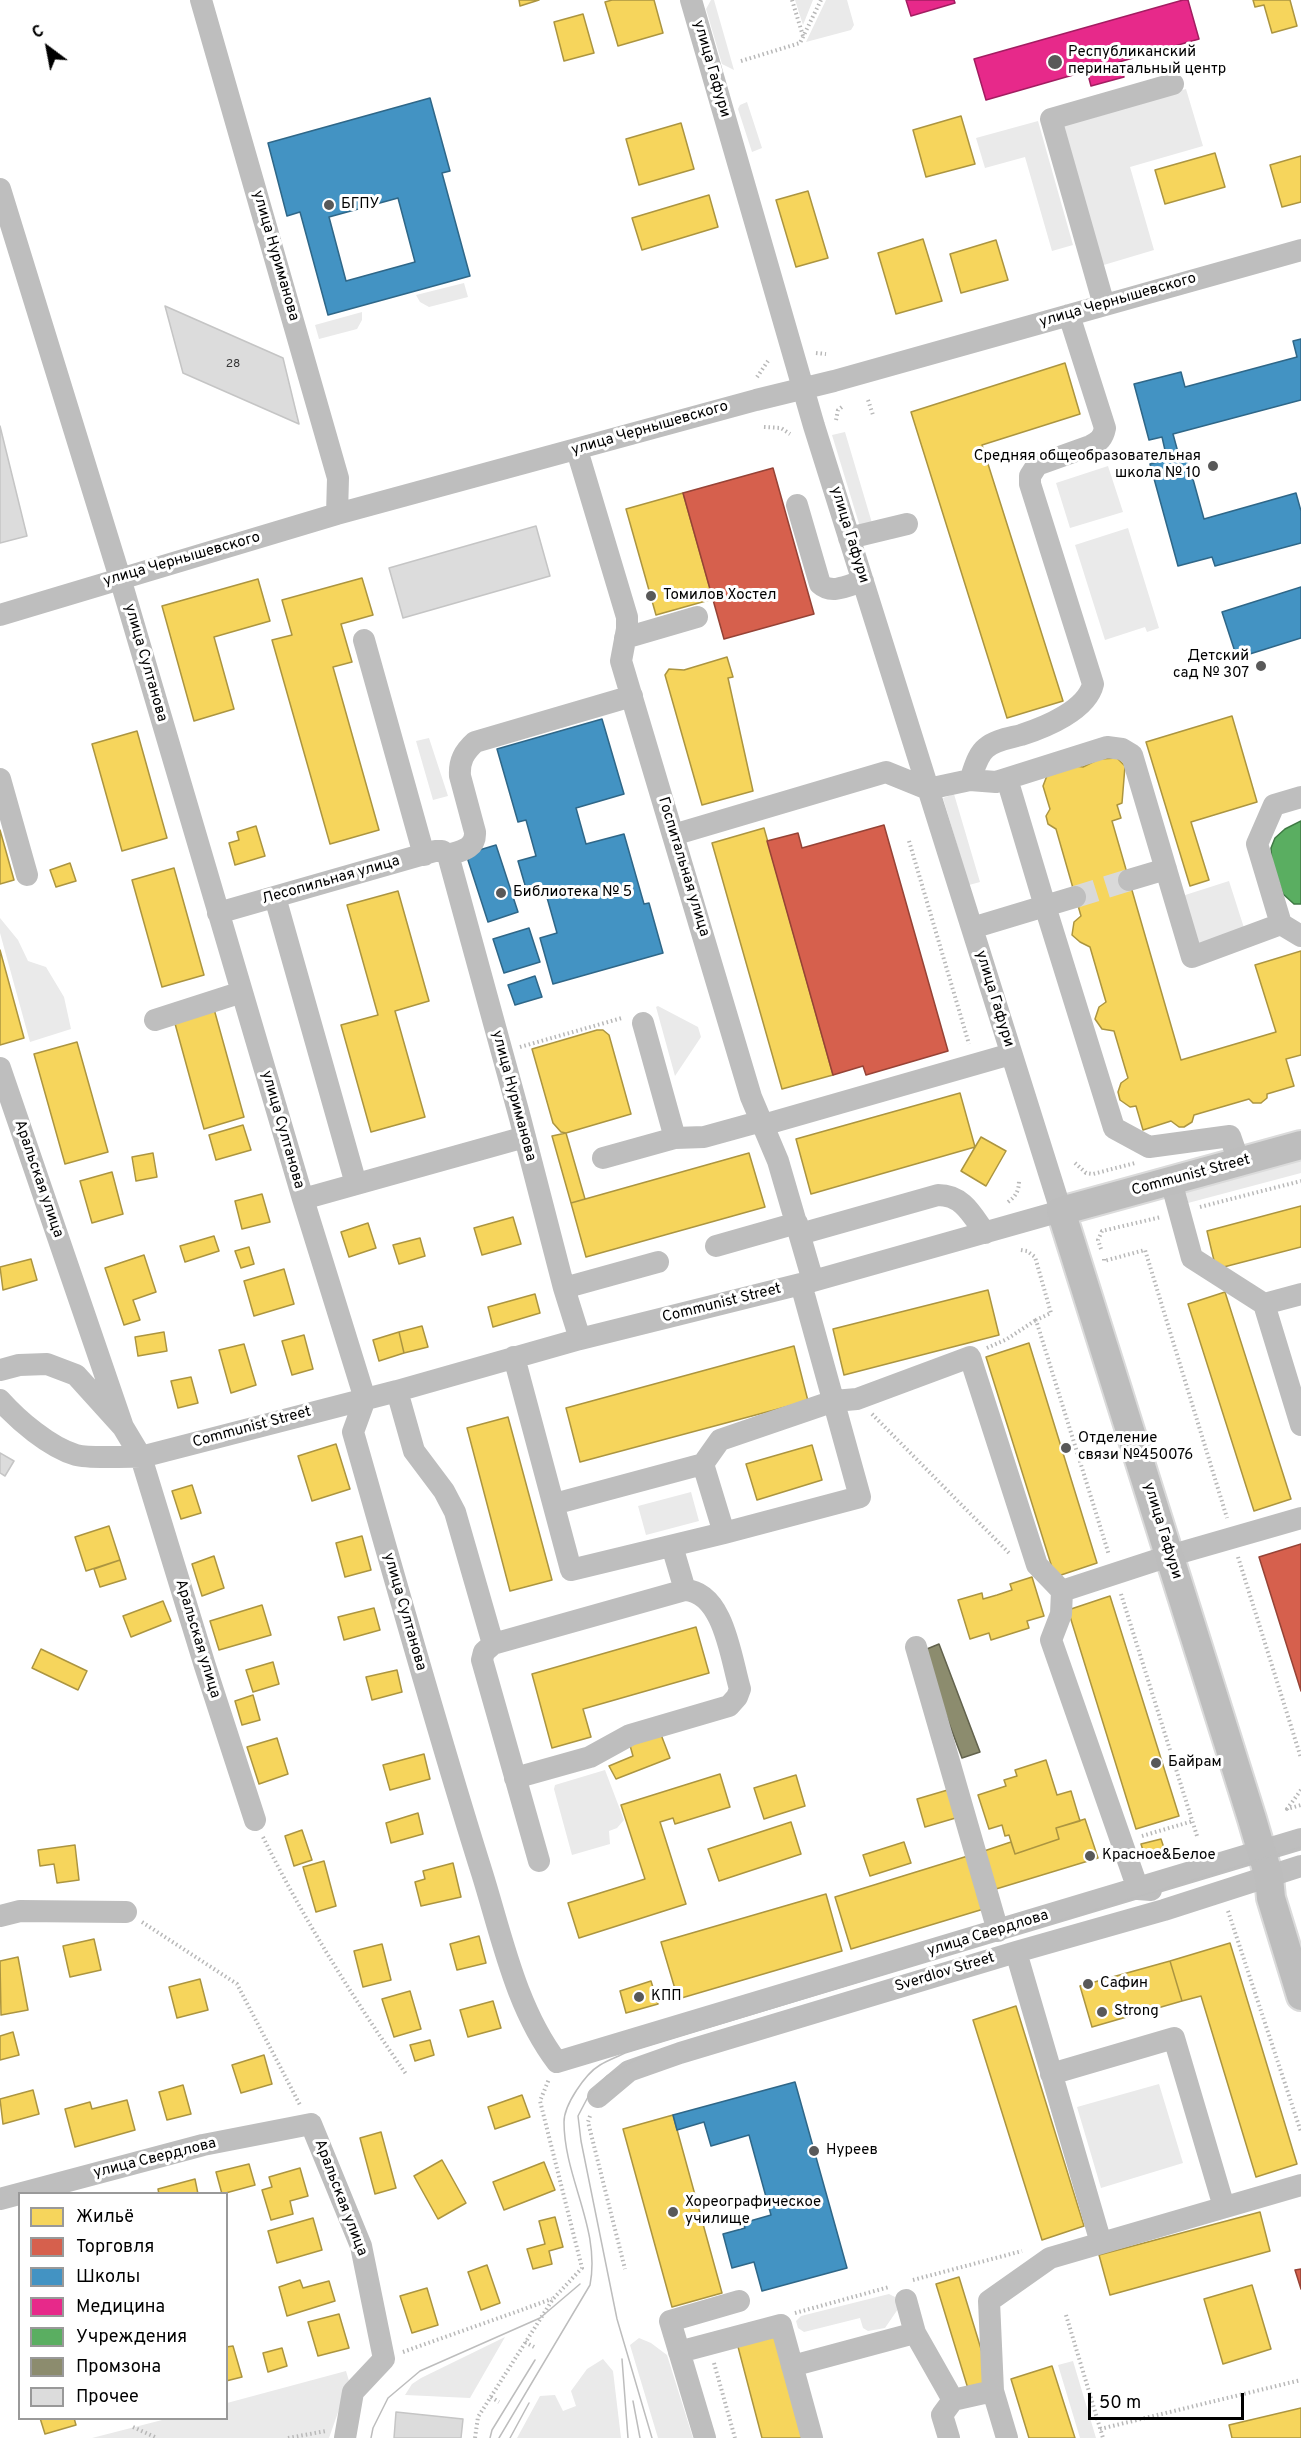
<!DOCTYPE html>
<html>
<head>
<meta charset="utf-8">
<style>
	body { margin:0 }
	#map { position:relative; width:1301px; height:2438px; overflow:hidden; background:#fff; font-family:Overpass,sans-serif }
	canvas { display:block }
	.legend { position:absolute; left:18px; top:2192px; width:210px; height:228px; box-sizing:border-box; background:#fff; border:2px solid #999; margin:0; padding:8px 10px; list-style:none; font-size:18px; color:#000 }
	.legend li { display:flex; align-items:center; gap:12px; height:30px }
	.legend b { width:30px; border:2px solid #999 }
	.north { position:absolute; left:18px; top:18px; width:60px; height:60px; -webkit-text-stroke:4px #fff; paint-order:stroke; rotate:328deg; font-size:16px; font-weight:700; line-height:24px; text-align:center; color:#000 }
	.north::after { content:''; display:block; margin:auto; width:21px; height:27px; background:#000; clip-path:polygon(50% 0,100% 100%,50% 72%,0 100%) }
	.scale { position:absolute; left:1088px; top:2393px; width:156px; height:27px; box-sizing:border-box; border:3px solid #000; border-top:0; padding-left:8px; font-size:18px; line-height:21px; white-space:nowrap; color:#000; -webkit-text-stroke:4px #fff; paint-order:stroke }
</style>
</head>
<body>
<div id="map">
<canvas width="1301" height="2438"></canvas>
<ul class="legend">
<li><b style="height:16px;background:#f6d55c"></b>Жильё</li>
<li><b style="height:16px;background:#d6604d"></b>Торговля</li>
<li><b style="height:16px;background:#4393c3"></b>Школы</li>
<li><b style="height:16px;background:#e7298a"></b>Медицина</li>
<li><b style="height:16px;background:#5aae61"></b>Учреждения</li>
<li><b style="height:16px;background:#8c8c6e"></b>Промзона</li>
<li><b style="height:16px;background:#dcdcdc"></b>Прочее</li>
</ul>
<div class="north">С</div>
<div class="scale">50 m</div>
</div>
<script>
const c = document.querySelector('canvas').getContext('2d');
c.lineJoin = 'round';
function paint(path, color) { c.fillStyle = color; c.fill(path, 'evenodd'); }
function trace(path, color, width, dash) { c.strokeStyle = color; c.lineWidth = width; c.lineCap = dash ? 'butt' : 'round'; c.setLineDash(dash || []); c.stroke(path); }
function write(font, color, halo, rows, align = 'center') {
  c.font = font + ' Overpass,sans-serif'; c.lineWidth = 6; c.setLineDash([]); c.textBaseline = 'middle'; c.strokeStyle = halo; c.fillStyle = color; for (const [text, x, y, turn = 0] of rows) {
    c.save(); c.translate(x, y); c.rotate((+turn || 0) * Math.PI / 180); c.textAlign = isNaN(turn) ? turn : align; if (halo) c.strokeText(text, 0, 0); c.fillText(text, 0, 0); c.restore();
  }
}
paint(new Path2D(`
	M711 0H714L734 70 722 64 706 9Z
	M795 0H813L803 25Z
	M826 0H847L854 25 851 30 806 42Z
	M1186 89 1203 146 1130 167 1154 250 1097 267 1056 127Z
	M747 102 762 148 752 152 738 109 740 105Z
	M1038 121 1073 245 1052 251 1025 157 985 168 976 138Z
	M464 283 468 297 429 307 420 302 416 295Z
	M362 312V320L357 329 319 339 315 325Z
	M845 432 872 523 860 527 832 435Z
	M1108 466 1123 512 1070 528 1056 483Z
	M1128 528 1159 628 1147 632 1145 627 1105 640 1075 545Z
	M429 738 448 796 433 800 416 741Z
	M954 794 980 882 969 885 943 798Z
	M1229 881 1245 931 1195 947 1179 897Z
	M0 918 18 940 28 961 46 967 64 997 71 1029 30 1042 0 933Z
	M658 1006 698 1027 701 1037 675 1076 656 1007Z
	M1301 1160V1173L1188 1203 1185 1190Z
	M691 1492 699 1521 646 1535 638 1506Z
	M605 1770 624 1820 617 1828 609 1831 610 1844 572 1855 554 1789 555 1785Z
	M1159 2084 1183 2163 1101 2188 1077 2107Z
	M889 2294 895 2297 898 2309 885 2328 868 2331 863 2328 860 2318 804 2332 798 2328 796 2321 801 2316Z
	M505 2337 470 2398 405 2395 412 2384 421 2378Z
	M639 2338 651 2343 667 2355 693 2438H658L630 2345Z
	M603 2359 613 2371 621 2438H517L540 2396 555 2395 563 2411 576 2406 571 2391 587 2369Z
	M1073 2361 1096 2438H1080L1058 2365Z
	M346 2371 349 2381 329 2438H92L166 2419 226 2418 227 2403Z`), '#eaeaea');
const homes = new Path2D(`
	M519 0H539L520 6Z
	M612 0H654L663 33 618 46 605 2Z
	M1253 0H1290L1297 26 1272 33 1264 5 1255 7Z
	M583 14 594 53 564 61 554 22Z
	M961 116 975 164 926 177 913 130Z
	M681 123 694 169 639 185 626 139Z
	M1215 153 1225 187 1165 204 1155 170Z
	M1301 156V202L1282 207 1270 165Z
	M808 191 828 258 796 267 776 200Z
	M709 195 718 227 642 250 632 218Z
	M923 239 942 301 896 314 878 253Z
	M996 240 1008 280 961 293 950 254Z
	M1065 363 1080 414 982 445 1063 701 1007 718 911 412Z
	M683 493 713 599 656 615 626 509Z
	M362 578 373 615 341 624 352 662 333 667 379 830 330 844 272 640 292 635 282 600Z
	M258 579 270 621 214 637 234 709 194 721 162 606Z
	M727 657 733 677 728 678 753 791 702 805 665 675 669 669 684 670Z
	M1232 716 1257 802 1191 822 1209 880 1190 886 1146 742Z
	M137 731 167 838 122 851 92 744Z
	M1117 758 1125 766 1122 803 1117 805 1121 818 1112 821 1181 1060 1276 1032 1255 965 1301 951V1055L1286 1059 1294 1086 1267 1094V1098L1261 1103H1253L1249 1099 1194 1115 1192 1122 1184 1127H1179L1171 1121 1143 1130 1136 1106 1130 1107 1120 1100 1118 1092 1121 1083 1128 1078 1114 1031 1102 1029 1095 1019 1099 1007 1106 1002 1090 947 1080 942 1072 935 1074 922 1081 916 1056 829 1048 824 1046 816 1050 809 1043 786 1048 773 1076 766 1083 767 1099 759Z
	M256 826 265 856 235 865 229 843 239 840 237 832Z
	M764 828 833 1075 782 1089 712 843Z
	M0 830 14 880 0 884Z
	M70 863 76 881 56 887 50 870Z
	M174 868 204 975 162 987 132 880Z
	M398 891 429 1001 395 1011 425 1117 371 1132 341 1025 378 1015 347 905Z
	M0 950 24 1038 0 1045Z
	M214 1009 244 1117 204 1129 174 1020Z
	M597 1030H603L609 1035 631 1114 566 1133 561 1132 553 1123 532 1049Z
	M77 1042 108 1152 65 1164 34 1054Z
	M960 1093 975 1147 811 1194 796 1139Z
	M243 1125 251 1150 216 1160 209 1135Z
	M566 1133 585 1199 571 1203 552 1136Z
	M981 1137 1006 1151 986 1186 961 1171Z
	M153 1153 157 1177 136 1181 132 1157Z
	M749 1153 765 1207 586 1257 571 1203Z
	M112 1172 123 1214 92 1223 80 1181Z
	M262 1194 270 1222 242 1229 235 1201Z
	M1301 1206V1247L1216 1269 1207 1231Z
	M513 1217 521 1244 482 1255 474 1228Z
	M368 1223 376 1248 349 1257 341 1232Z
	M214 1236 219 1251 185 1262 180 1246Z
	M420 1238 425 1256 399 1264 393 1245Z
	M249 1247 254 1264 241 1268 235 1251Z
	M144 1255 156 1292 133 1300 140 1320 124 1325 105 1268Z
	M31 1259 37 1280 3 1290 0 1267Z
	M284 1269 294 1304 254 1316 244 1281Z
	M988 1290 999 1335 844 1375 833 1329Z
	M1225 1292 1291 1499 1254 1511 1188 1304Z
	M535 1294 540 1313 493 1327 488 1307Z
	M422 1326 428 1347 404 1353 399 1332Z
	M164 1332 167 1351 138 1356 135 1337Z
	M399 1332 404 1353 379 1361 373 1340Z
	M304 1335 313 1369 292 1375 282 1341Z
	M1029 1343 1097 1563 1055 1577 986 1357Z
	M244 1344 256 1385 231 1393 219 1350Z
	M794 1346 808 1401 580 1462 566 1408Z
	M191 1377 198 1403 178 1408 171 1381Z
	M508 1417 552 1580 510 1591 467 1428Z
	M336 1444 350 1489 312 1501 298 1456Z
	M812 1445 822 1480 757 1500 746 1464Z
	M192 1485 201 1513 181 1519 172 1491Z
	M109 1526 120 1560 86 1571 75 1537Z
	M362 1536 371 1570 345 1577 336 1543Z
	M214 1556 224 1588 202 1596 192 1564Z
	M120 1560 126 1579 100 1587 94 1569Z
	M1032 1577 1044 1616 1027 1621 1029 1628 991 1640 989 1633 970 1639 958 1600 982 1593 983 1599 997 1595 1012 1590 1010 1584Z
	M1110 1596 1179 1816 1136 1829 1068 1610Z
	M163 1601 171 1621 131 1637 123 1616Z
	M262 1605 271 1635 219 1650 210 1621Z
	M374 1608 380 1630 344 1640 338 1617Z
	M696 1627 709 1673 583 1709 591 1737 552 1748 532 1674Z
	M41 1649 87 1671 78 1690 32 1668Z
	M273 1662 279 1684 253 1692 246 1670Z
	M397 1670 402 1692 372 1700 366 1677Z
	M253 1695 260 1720 242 1725 235 1701Z
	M660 1732 670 1758 616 1779 609 1766 633 1756 629 1742Z
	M277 1738 288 1774 259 1784 247 1747Z
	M424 1754 430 1779 390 1790 383 1765Z
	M1046 1760 1057 1795 1071 1791 1080 1821 1056 1828 1059 1839 1015 1854 1009 1835 1005 1836 1002 1825 989 1829 978 1795 1006 1786 1004 1780 1017 1776 1015 1770Z
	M720 1774 730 1807 675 1824 673 1818 660 1822 686 1904 579 1938 568 1903 645 1879 621 1805Z
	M796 1775 805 1806 764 1819 754 1788Z
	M951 1789 959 1817 925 1827 917 1799Z
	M418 1813 423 1834 391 1843 386 1823Z
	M1085 1819 1098 1858 996 1889 984 1851 1011 1842 1015 1854 1059 1839 1056 1828Z
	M791 1822 801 1854 719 1881 708 1849Z
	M302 1830 312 1860 294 1866 285 1836Z
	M1161 1839 1166 1854 1146 1860 1141 1844Z
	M904 1842 911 1863 870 1876 863 1855Z
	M75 1845 79 1880 57 1883 54 1864 40 1866 38 1850Z
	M971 1855 987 1908 851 1949 835 1897Z
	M324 1861 336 1906 316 1912 303 1867Z
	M453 1863 461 1897 421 1906 415 1882 425 1879 423 1871Z
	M826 1894 842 1951 678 1999 661 1942Z
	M479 1936 486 1963 457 1970 450 1944Z
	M94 1939 101 1970 70 1977 63 1946Z
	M1230 1943 1297 2164 1256 2177 1201 1996 1182 2001 1170 1961Z
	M382 1944 391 1980 363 1987 354 1951Z
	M18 1957 28 2010 1 2015 0 1961Z
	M1170 1961 1182 2001 1092 2027 1080 1986Z
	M200 1979 208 2010 177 2018 169 1987Z
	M651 1981 658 2004 626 2013 620 1991Z
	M410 1991 421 2029 394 2037 382 1999Z
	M493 2001 501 2028 468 2037 460 2010Z
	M1016 2006 1084 2226 1042 2240 973 2020Z
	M13 2032 19 2055 0 2060V2036Z
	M430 2040 434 2055 415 2061 410 2045Z
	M264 2055 272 2084 241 2093 232 2065Z
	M183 2085 191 2114 167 2120 159 2092Z
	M33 2090 39 2114 3 2124 0 2099Z
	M522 2095 530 2117 495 2129 488 2107Z
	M127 2100 135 2130 75 2147 65 2109 90 2102 92 2109Z
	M673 2115 722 2293 672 2307 623 2129Z
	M381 2132 396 2188 375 2194 360 2138Z
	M442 2160 466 2203 438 2219 414 2176Z
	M544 2162 555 2190 504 2210 493 2182Z
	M249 2164 255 2185 222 2194 216 2172Z
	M300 2168 308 2196 290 2201 293 2214 271 2220 262 2190 272 2187 269 2177Z
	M195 2179 198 2194H159L158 2189Z
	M1260 2212 1270 2251 1110 2295 1099 2255Z
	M555 2217 563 2247 549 2251 552 2264 533 2269 527 2249 545 2244 539 2221Z
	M313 2218 322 2250 277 2263 268 2231Z
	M487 2265 500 2303 481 2310 468 2272Z
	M959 2277 992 2385 969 2392 936 2284Z
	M300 2280 303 2288 329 2281 335 2301 287 2316 279 2287Z
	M1252 2285 1271 2349 1223 2364 1204 2299Z
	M427 2288 438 2325 412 2333 400 2296Z
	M339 2314 349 2348 318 2356 308 2322Z
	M776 2332 804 2438H762L737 2343Z
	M233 2346 242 2377 226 2381V2347Z
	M282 2348 287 2366 268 2372 263 2353Z
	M1052 2366 1075 2438H1029L1011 2379Z
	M1301 2408V2438H1232L1229 2425Z
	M40 2418H74L76 2425 45 2434Z`);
paint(homes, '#f6d55c');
trace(homes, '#ac9540', 1.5);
const shops = new Path2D(`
	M773 468 814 614 724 639 683 493Z
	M884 825 948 1051 866 1075 863 1066 833 1075 767 841 798 833 802 848Z
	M1301 1544V1691L1259 1557Z
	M1301 2269V2289L1295 2270Z`);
paint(shops, '#d6604d');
trace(shops, '#964336', 1.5);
const schools = new Path2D(`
	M430 98 450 171 442 173 470 276 328 315 300 212 287 216 268 143ZM398 198 415 262 346 281 329 217Z
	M1301 339V400L1173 434 1179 456 1186 454 1204 519 1296 493 1301 511V543L1215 566 1212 557 1178 566 1150 464 1167 459 1162 437 1149 440 1134 384 1181 372 1185 387 1297 357 1293 341Z
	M1301 587V638L1237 658 1222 612Z
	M602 719 624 794 576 808 586 844 624 834 644 904 649 903 663 953 553 984 540 938 557 933 544 887 527 892 518 861 536 856 526 820 518 822 497 749Z
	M496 845 518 912 488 922 466 854Z
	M529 928 540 962 504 973 493 939Z
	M535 976 542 997 515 1005 508 985Z
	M795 2082 847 2268 762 2291 754 2262 732 2268 723 2234 745 2228 743 2223 771 2215 749 2135 711 2146 704 2122 677 2130 673 2115Z`);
paint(schools, '#4393c3');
trace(schools, '#2f6788', 1.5);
const health = new Path2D(`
	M906 0H954L955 3 911 16Z
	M1183 0H1188L1199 39 1119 62 1124 77 1091 86 1087 71 986 100 974 59Z`);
paint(health, '#e7298a');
trace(health, '#a21d61', 1.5);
const public = new Path2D(`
	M1301 821V904H1294L1283 894 1272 864 1271 848 1275 838 1285 829Z`);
paint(public, '#5aae61');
trace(public, '#3f7a44', 1.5);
const industry = new Path2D(`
	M939 1644 980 1752 962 1758 922 1651Z`);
paint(industry, '#8c8c6e');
trace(industry, '#62624d', 1.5);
const building = new Path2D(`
	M165 306 283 358 299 424 183 373Z
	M0 426 27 536 0 543Z
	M536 526 550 576 403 618 389 568Z
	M0 1453 14 1461 5 1476 0 1473Z
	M396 2412 463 2419 461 2438H394Z`);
paint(building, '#dcdcdc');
trace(building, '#c5c5c5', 1.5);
trace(new Path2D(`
	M1075 897 1129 880`), '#d9d9d9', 22, [22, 11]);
const major = new Path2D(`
	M1301 1145 1061 1211 1252 1819 1269 1877 1271 1898 1301 1996`);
trace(major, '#dbdbdb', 32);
trace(new Path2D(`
	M792 0 803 36
	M741 61 800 43 821 0
	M816 353 826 354
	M757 377 768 361
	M868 400 873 415
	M836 420 838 410 842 407
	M764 427 781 428 790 434
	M909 841 969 1044
	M520 1047 622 1018
	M1075 1163 1086 1173 1093 1174 1135 1163
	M1008 1202C1016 1196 1019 1191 1019 1180
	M1200 1207 1301 1181
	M1101 1249 1098 1240 1102 1231 1161 1217
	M1021 1250 1027 1251 1035 1257 1051 1313 1036 1320 1109 1555
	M1104 1259V1261L1145 1250 1227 1518
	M987 1348 1007 1339 1036 1320
	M872 1414 1010 1554
	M1238 1557 1301 1758
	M1121 1594 1197 1836
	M1301 1790 1287 1809 1301 1805
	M1142 1836 1193 1821
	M263 1837C304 1920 353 1998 406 2074
	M1228 1911 1301 2132
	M142 1922 237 1984 300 2105
	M590 2116 588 2122 625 2269
	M913 2280 1022 2251
	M795 2313 889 2287
	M1066 2315 1103 2438
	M525 2342 534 2347
	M403 2352 552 2299
	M714 2363 735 2438
	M491 2397 499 2402
	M133 2427 157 2438
	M1100 2429 1301 2380
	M288 2438 326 2431
	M475 2438 478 2417 553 2299 582 2268 540 2101 549 2079`), '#b8b8b8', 4, [1.5, 3]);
trace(new Path2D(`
	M201 0 338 478 337 514
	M0 189 120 578 303 1199 365 1399 353 1432C395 1579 436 1727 482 1873 502 1937 516 2008 557 2062L1301 1839
	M1104 305 1051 119 1173 84
	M577 450 627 617V629L621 661 751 1097 778 1161 813 1281
	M797 505 820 584C832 595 849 585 863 581
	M849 538 907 524
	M0 615 337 514 756 400 834 381 1301 250
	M625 638 697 617
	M364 640 424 855
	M0 779 27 875
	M1007 779 1045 906 1075 897
	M970 780 996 782 1107 747 1122 749 1132 755 1192 957 1281 924
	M1301 797 1274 805 1257 844 1281 924 1301 936
	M673 835 886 772 928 789 970 780C974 770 977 755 986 748 995 740 1010 738 1021 735 1046 727 1087 710 1093 684L1030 484V476L1037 465 1090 446C1099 442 1103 438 1105 428L1069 315
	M448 855C461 851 476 849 475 832L460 776C459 761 464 752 475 742L632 696
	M1129 880 1166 869
	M275 897 356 1184
	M218 913 435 851H442L448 855 520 1118 564 1288 580 1339
	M972 928 1045 906 1114 1128 1149 1147 1230 1136 1239 1162
	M155 1020 242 992
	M0 1068 123 1427
	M763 1125 1011 1054
	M675 1138 704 1137 762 1121
	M603 1158 675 1138 643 1023
	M1171 1181 1192 1258 1264 1304 1301 1425
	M303 1199 525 1137
	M800 1234 938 1195C963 1195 972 1215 985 1233
	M716 1246 797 1223
	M564 1288 658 1262
	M1264 1304 1301 1294
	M514 1357 571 1570 724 1533 860 1497 801 1284
	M0 1370 19 1365 47 1364 76 1375 123 1427 141 1457C124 1456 90 1459 76 1455 49 1447 18 1420 0 1400
	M397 1391 414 1451 444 1491 455 1512 493 1644
	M703 1464 724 1533
	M554 1504 703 1464 720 1440 834 1401 857 1399 970 1357 1037 1565 1062 1591 1169 1556 1301 1518
	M672 1546 685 1590
	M1062 1591 1061 1614 1051 1640 1138 1889 1151 1890
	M916 1647 998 1931
	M515 1778 590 1757 630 1735 729 1706 737 1697 740 1689C731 1659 724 1592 685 1590L493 1644 484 1652 482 1660 539 1861
	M255 1820 205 1666 141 1457 397 1391 580 1339 813 1281 1061 1211 814 426 691 0
	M0 1916 20 1911 126 1912
	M1016 1952 1101 2243
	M1051 2074 1174 2038 1224 2207
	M598 2097 629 2071 680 2053 1016 1952 1164 1910 1301 1866
	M0 2199 203 2145 311 2124 361 2246 384 2359 353 2392 345 2438
	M915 2333 953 2400 993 2391 989 2301 1050 2258 1301 2185
	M679 2352 781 2325 812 2438
	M792 2366 915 2333 906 2300
	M993 2391 1007 2438
	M705 2438 670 2321 739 2301
	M949 2438 942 2415 953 2400`), '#bebebe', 22);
trace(major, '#bdbdbd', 28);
trace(new Path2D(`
	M622 2359 628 2438
	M633 2401 640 2438
	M371 2438 373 2428 388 2398 420 2371 540 2318 580 2284
	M490 2438 492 2430 535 2360
	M499 2438 590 2285C601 2229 564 2178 564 2122 564 2105 585 2074 600 2065 608 2060 617 2057 625 2053L1301 1847
	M510 2438 529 2403
	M652 2438 617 2319 581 2141 578 2116 589 2095 607 2076 639 2058 653 2053`), '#bdbdbd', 1.5);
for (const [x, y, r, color] of [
	[1055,62,8,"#595959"],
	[329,205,6,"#595959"],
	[1213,466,6,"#595959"],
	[651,596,6,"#595959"],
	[1261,666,6,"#595959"],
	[501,893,6,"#595959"],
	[1066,1448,6,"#595959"],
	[1156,1763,6,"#595959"],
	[1090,1856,6,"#595959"],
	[1088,1984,6,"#595959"],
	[639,1997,6,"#595959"],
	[1102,2012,6,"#595959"],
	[814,2151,6,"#595959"],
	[673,2212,6,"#595959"]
]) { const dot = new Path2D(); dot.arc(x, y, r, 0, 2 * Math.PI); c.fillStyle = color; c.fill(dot); trace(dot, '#fff', 2); }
write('12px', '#373737', null, [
	["28",233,365]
]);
write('15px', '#000', '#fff', [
	["Республиканский",1068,53],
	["перинатальный центр",1068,70],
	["БГПУ",341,205],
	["Средняя общеобразовательная",1201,457,"right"],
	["школа № 10",1201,474,"right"],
	["Томилов Хостел",663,596],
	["Детский",1249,657,"right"],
	["сад № 307",1249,674,"right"],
	["Библиотека № 5",513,893],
	["Отделение",1078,1439],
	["связи №450076",1078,1456],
	["Байрам",1168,1763],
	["Красное&Белое",1102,1856],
	["Сафин",1100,1984],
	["КПП",651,1997],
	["Strong",1114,2012],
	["Нуреев",826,2151],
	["Хореографическое",685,2203],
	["училище",685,2220]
], 'left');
write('15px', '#000', '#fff', [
	["улица Гафури",711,69,74],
	["улица Нуриманова",275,256,74],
	["улица Чернышевского",1118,301,-16],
	["улица Чернышевского",650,429,-16],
	["улица Гафури",849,535,73],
	["улица Чернышевского",182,560,-16],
	["улица Султанова",145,663,74],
	["Госпитальная улица",683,867,73],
	["Лесопильная улица",331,881,-16],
	["улица Гафури",994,999,73],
	["улица Нуриманова",513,1096,75],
	["улица Султанова",282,1130,74],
	["Communist Street",1191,1176,-15],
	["Аральская улица",38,1179,71],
	["Communist Street",722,1304,-14],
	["Communist Street",252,1428,-15],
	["улица Гафури",1162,1531,73],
	["улица Султанова",404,1612,74],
	["Аральская улица",197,1639,73],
	["улица Свердлова",988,1934,-17],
	["Sverdlov Street",945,1973,-17],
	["улица Свердлова",155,2159,-14],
	["Аральская улица",340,2198,69]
]);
</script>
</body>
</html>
